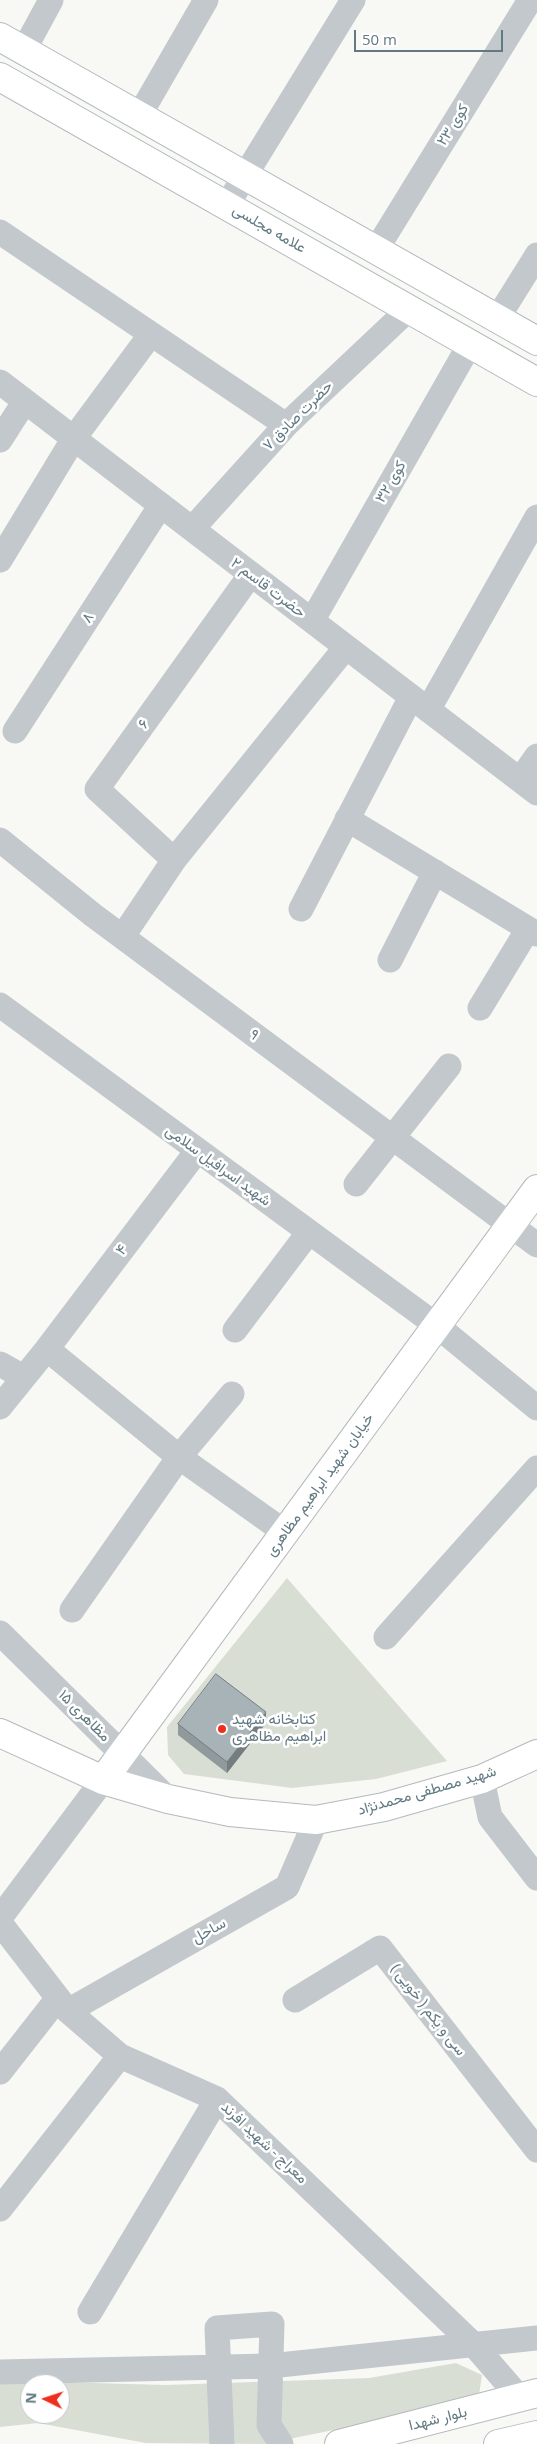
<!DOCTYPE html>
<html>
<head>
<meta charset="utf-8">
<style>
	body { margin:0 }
	#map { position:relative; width:537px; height:2444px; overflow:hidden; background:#f8f8f5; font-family:"Open Sans",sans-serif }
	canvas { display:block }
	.north { position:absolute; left:20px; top:2374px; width:50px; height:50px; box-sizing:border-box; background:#fff; border:1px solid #c0c9cd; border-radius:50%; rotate:274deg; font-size:14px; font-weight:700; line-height:20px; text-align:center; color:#617982 }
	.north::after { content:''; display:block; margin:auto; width:18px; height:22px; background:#ef2e1e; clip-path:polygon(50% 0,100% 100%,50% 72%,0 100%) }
	.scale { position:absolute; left:354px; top:30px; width:149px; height:22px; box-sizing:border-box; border:2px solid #617982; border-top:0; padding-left:6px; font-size:15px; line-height:18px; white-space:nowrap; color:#617982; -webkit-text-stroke:4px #fff; paint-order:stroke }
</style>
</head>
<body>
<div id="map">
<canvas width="537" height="2444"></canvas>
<div class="north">N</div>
<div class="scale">50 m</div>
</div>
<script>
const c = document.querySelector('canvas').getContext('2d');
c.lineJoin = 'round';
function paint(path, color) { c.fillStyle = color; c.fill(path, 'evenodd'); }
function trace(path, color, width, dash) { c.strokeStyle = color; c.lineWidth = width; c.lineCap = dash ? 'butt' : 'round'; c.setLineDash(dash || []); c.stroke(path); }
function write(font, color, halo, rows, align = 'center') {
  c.font = font + ' "Open Sans",Vazirmatn,sans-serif'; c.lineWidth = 5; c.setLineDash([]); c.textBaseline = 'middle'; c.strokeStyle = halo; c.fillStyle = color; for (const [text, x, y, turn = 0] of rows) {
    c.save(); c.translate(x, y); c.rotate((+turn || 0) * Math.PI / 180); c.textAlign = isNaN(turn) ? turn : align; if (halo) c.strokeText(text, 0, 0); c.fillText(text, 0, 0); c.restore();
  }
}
paint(new Path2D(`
	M287 1578 447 1761 376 1779 292 1788 184 1774 168 1755 167 1727Z
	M456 2363 482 2375 478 2401 264 2444 146 2443 38 2423 0 2427V2384L56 2382 166 2385 369 2378ZM30 2384H60V2414H30Z`), '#d9ded4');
const major = new Path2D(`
	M0 37 537 341
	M0 77 537 382
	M0 1733 103 1780 168 1799 230 1812 316 1820 384 1807 482 1779 537 1754
	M103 1780 537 1189
	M339 2444 537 2393
	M498 2444 537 2435`);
trace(major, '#b3babd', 30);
trace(new Path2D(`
	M24 50 51 0
	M139 116 206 0
	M227 205 353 0
	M0 232 286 425
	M376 250 530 0
	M497 319 537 255
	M0 382 537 793
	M0 440 25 401
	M192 529 286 425 409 309
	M0 560 74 438 151 334
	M312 621 470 344
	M428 710 537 517
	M15 731 161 505
	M520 780 537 756
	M347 819 537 934
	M0 840 93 915 537 1245
	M174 860 97 789 251 574
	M301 909 411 697
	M123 936 174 860 346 647
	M390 960 435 872
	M0 1005 436 1325 537 1408
	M480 1008 528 929
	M356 1184 449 1066
	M235 1330 309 1232
	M47 1349 179 1457 286 1533
	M0 1364 23 1377
	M0 1407 47 1349 197 1151
	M72 1610 179 1457 232 1394
	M0 1633 168 1799
	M386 1637 537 1468
	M482 1779 490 1817 537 1878
	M0 1918 103 1780
	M0 1923 68 2011 120 2056 217 2099 474 2345 520 2398
	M295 2000 380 1948 537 2150
	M68 2011 287 1887 316 1820
	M0 2072 58 1998
	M0 2209 120 2056
	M90 2312 217 2099
	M0 2372 270 2366 537 2338
	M222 2444 217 2328 272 2324 269 2425 281 2444`), '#c2c8cb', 25);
trace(major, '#fff', 28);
paint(new Path2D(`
	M266 1723 227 1773 178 1735V1724Z`), '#909a9d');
paint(new Path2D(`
	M266 1712V1723L227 1773V1762Z`), '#757d80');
const building = new Path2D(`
	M216 1674 266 1712 227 1762 178 1724Z`);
paint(building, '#a7b3b7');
trace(building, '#757d80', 1);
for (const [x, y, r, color] of [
	[222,1729,5,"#ef2e1e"]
]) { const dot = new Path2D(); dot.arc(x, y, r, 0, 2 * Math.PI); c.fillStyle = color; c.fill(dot); trace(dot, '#fff', 2); }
write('15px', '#617982', '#fff', [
	["کوی ۲۳",453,125,-58],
	["علامه مجلسی",269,229,30],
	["۷ حضرت صادق",298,416,-45],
	["کوی ۳۲",391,482,-60],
	["۲ حضرت قاسم",268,588,37],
	["۸",88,618,-57],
	["۶",144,724,-54],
	["۹",254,1035,37],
	["شهید اسرافیل سلامی",218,1166,36],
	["۴",122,1250,-53],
	["خیابان شهید ابراهیم مظاهری",320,1485,-54],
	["۱۵ مظاهری",84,1716,45],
	["شهید مصطفی محمدنژاد",427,1791,-16],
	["ساحل",209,1931,-29],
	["سی و یکم ( خویی )",428,2010,52],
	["معراج - شهید افرند",264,2143,43],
	["بلوار شهدا",438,2419,-14]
]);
write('15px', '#617982', '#fff', [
	["کتابخانه شهید",232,1720],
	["ابراهیم مظاهری",232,1737]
], 'left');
</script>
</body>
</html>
